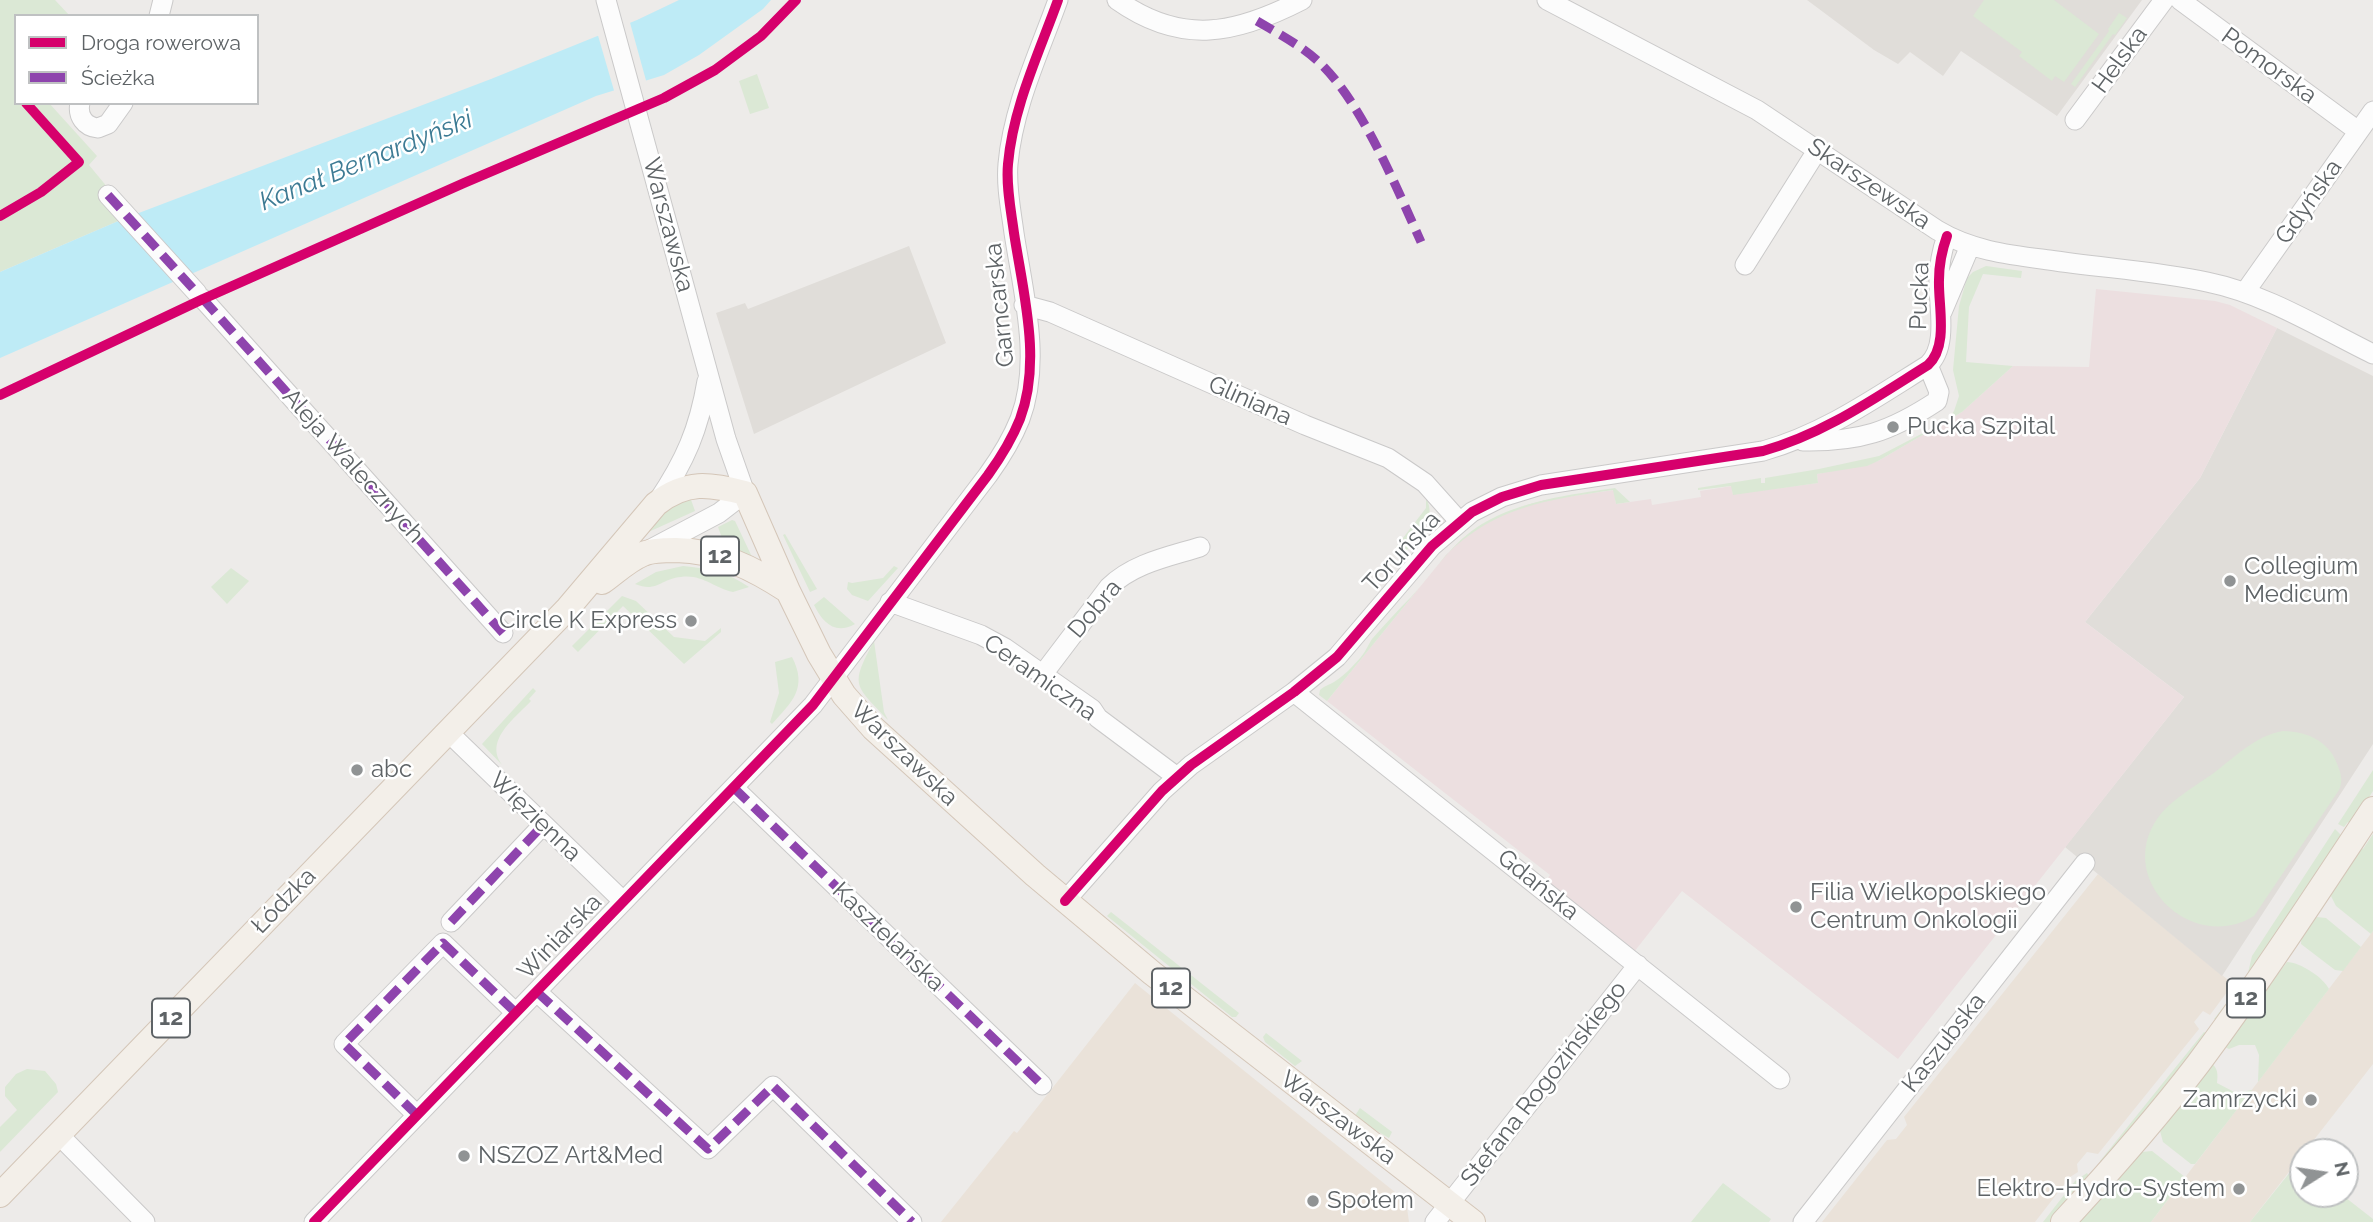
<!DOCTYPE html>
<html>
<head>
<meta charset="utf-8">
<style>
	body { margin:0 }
	#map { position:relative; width:2373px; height:1222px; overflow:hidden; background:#edebe9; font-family:Raleway,sans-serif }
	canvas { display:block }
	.legend { position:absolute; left:14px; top:14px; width:245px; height:91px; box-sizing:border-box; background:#fff; border:2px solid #bfc1c2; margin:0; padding:9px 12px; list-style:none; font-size:21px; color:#5e6366 }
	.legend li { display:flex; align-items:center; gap:14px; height:35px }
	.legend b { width:35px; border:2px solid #bfc1c2 }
	.north { position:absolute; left:2289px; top:1138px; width:70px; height:70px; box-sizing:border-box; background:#fff; border:2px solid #bfc1c2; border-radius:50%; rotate:78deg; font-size:19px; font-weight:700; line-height:28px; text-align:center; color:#5e6366 }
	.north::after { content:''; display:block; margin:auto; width:24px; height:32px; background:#909394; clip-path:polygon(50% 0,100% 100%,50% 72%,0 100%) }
</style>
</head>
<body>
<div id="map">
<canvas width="2373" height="1222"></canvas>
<ul class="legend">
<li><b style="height:9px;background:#d6006c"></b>Droga rowerowa</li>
<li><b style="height:9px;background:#8e44ad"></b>Ścieżka</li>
</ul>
<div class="north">N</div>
</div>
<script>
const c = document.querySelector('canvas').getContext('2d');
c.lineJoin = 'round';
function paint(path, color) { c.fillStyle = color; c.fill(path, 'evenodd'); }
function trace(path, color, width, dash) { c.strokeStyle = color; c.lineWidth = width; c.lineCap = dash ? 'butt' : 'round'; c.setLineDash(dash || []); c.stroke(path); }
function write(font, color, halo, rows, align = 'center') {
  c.font = font + ' Raleway,sans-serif'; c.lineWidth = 5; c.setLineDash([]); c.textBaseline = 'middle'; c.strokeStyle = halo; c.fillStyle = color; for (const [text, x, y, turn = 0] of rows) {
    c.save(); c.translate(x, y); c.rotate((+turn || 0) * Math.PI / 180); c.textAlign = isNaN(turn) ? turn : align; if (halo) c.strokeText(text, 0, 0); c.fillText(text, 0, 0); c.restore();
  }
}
paint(new Path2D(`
	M2098 874 2233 984 2210 1015 2203 1011 2194 1022 2199 1029 2098 1154 2087 1152 2077 1164 2078 1172 2070 1177 2035 1222H1822L1887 1140 1896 1139 1907 1125 1904 1117 1908 1112Z
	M2373 931V1064L2250 1222H2151Z
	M1135 983 1406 1201 1409 1222H941L1014 1131 1017 1133Z`), '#eae2d9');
paint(new Path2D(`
	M1807 0H2142L2057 116 1961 51 1943 76 1910 52 1898 64 1874 50Z
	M909 246 946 343 754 434 716 313 745 303 748 309Z
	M2277 328 2373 376V744L2222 976 2065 847 2184 697 2085 622 2200 478Z`), '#e0ddd9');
paint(new Path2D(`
	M2096 289 2215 301 2230 305 2277 328 2200 478 2085 622 2184 697 1898 1059 1682 891 1634 952 1545 882 1550 875 1327 701 1446 555 1463 538 1481 525 1523 506 1545 500 1614 490 1616 504 1651 499 1652 505 1701 497 1700 491 1732 486 1733 494 1818 483 1817 474 1878 461 1962 412 2013 366 2089 367Z`), '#ecdfe0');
paint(new Path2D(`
	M0 0H55L70 16H16V103H49L97 156 89 165 113 194 123 219 0 272Z
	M1984 0H2054L2099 34 2064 82 2055 76 2052 81 2019 56 2022 52 1973 16Z
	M2119 13 2127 18 2115 35 2113 34 2075 87 2071 84 2109 31 2108 29Z
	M757 74 769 108 750 114 739 81Z
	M1986 266 2022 271 2021 278 1983 274 1969 307 1966 362 2013 366 1962 412 1878 461 1867 466 1817 474 1818 483 1733 495 1731 486 1698 490V488L1761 478V483H1765V478L1819 469 1879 456 1948 420 1954 411 1959 396 1953 370 1959 306 1967 278 1973 272Z
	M1615 488 1630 502 1616 504 1613 490C1547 500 1496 506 1446 555L1327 701 1319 695 1320 690C1324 686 1329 685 1334 682 1344 676 1353 666 1361 657 1366 651 1368 645 1372 639 1385 624 1398 610 1412 596 1435 571 1452 542 1482 524 1523 500 1568 495 1615 488Z
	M689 494 695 511 644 534 661 511Z
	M1426 498C1438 520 1417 537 1404 553L1396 547 1426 508Z
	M732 520 735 521 753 559 726 549 718 527Z
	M785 534 817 589 810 592 783 535Z
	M683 566C708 568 729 573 749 587L733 592C714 588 702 574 681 577 660 579 657 593 635 584L656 572Z
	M894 566 898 568 868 601 852 595 847 589 848 582 852 583 883 578Z
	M231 568 249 581 227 604 211 587Z
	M622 596 636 601 674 637 705 641 721 628V632L684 664 623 606 578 652 572 646Z
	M824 597 855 624C835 635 823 623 814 605Z
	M874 641 884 712 888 720C854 684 850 686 874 641Z
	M792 657C808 688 792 702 772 724L770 722 779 693 775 662Z
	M533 688 536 691 529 699 531 701C514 719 482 742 504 767L482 744Z
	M2283 731C2310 732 2331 742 2339 769 2342 777 2342 783 2339 790L2254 916C2193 954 2115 881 2157 819 2170 800 2196 786 2215 772 2236 756 2257 735 2283 731Z
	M2373 770V791L2352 824 2348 822 2344 827 2338 824Z
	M2335 829 2343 837 2219 1019H2214L2247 977 2252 956Z
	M2373 834V931L2371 934 2336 906 2331 896 2333 888 2359 847 2363 849Z
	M1111 912 1239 1013 1236 1017H1232L1107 916Z
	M2317 917 2326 918 2361 947 2343 971 2335 970 2301 944C2301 933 2307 922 2317 917Z
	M2287 962C2300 962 2324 978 2329 989L2258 1082 2259 1055 2255 1045H2239L2229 1049 2223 1046Z
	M2204 1032 2206 1033 2187 1063 2101 1162 2100 1161Z
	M1266 1033 1302 1061 1295 1066 1265 1042 1263 1037Z
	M2211 1063C2218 1068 2218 1074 2217 1083L2236 1093 2252 1090 2195 1164H2191L2163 1142 2160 1131Z
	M27 1069 45 1071 56 1084 58 1092 0 1152V1127L17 1110 5 1096V1087L16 1074Z
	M1360 1108 1392 1132 1389 1138 1356 1119V1114Z
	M2152 1151 2185 1177 2151 1222H2076L2142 1152Z
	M2299 1161 2303 1164V1194H2341L2373 1219V1222H2250Z
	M2087 1173 2090 1178 2050 1222H2043L2075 1181Z
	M1723 1183 1771 1219 1769 1222H1691Z`), '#dbe8d5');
paint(new Path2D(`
	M679 0H771L763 9 699 55 664 75 596 96 0 358V272L123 219 491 79 637 20Z`), '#beebf6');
paint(new Path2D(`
	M629 19 647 84 615 94 597 32Z`), '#edebe9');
const minor = new Path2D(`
	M606 0 726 439 745 493 719 513 651 549
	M1117 0C1182 46 1236 34 1302 0
	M1547 0 1757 110 1937 230C1972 251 2010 255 2049 260 2102 268 2156 271 2207 282 2266 294 2320 328 2373 354
	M2180 0 2358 131
	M159 16 163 0
	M80 103C77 116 85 127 98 128L108 124 123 103
	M2075 120 2164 0
	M108 195 197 293
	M1745 265 1818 149
	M2245 292 2373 111
	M203 299 503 633
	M1024 305 1050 312 1305 425 1388 458 1425 483 1459 521
	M1942 312 1970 246
	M1803 441C1859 442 1890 432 1937 401L1939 392 1928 365
	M658 501C685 461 699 429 707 381
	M890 602 981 635 1005 648 1092 709 1098 718 1177 777
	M1043 674 1109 587C1134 563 1168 557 1200 547
	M1294 692 1780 1079
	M447 731 623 901
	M734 788 1042 1085
	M1065 901 1162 791 1191 765 1294 692 1337 657 1432 546 1472 512 1502 497 1541 485 1763 451C1824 434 1875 398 1928 365 1949 346 1938 305 1939 280 1939 265 1942 250 1947 236
	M451 922 543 825
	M537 992 708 1149 773 1086 912 1222
	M417 1115 344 1044 443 943 516 1013
	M58 1134 145 1222
	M314 1222 813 705 988 475C1001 457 1012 439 1020 419 1042 361 1023 292 1014 233 1011 210 1006 187 1008 164 1013 107 1039 53 1058 0
	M1435 1222 1638 965
	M1803 1222 2085 863`);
const major = new Path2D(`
	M602 582C615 573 628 560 643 554 652 550 666 550 676 550 719 551 753 568 788 591
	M0 1195 568 608 656 504C686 480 710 484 745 493L788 591 819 654 844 695 873 728 1035 875 1152 973 1473 1222
	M2063 1222C2110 1171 2156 1119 2198 1064 2260 981 2316 895 2373 809`);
trace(minor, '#cac9c9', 21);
trace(major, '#d4c6b8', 26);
trace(minor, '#fcfcfc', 19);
trace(major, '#f3efe9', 24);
trace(new Path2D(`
	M1257 21C1279 34 1302 46 1320 63 1362 103 1397 189 1421 242
	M108 195 197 293
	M203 299 503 633
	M734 788 1042 1085
	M451 922 543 825
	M537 992 708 1149 773 1086 912 1222
	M417 1115 344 1044 443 943 516 1013`), '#8e44ad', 9, [18, 9]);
trace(new Path2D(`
	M0 216 41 192 79 162 26 103
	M0 395 203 299 464 183 664 98 715 70 761 36 796 0
	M1065 901 1162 791 1191 765 1294 692 1337 657 1432 546 1472 512 1502 497 1541 485 1763 451C1824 434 1875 398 1928 365 1949 346 1938 305 1939 280 1939 265 1942 250 1947 236
	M314 1222 813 705 988 475C1001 457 1012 439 1020 419 1042 361 1023 292 1014 233 1011 210 1006 187 1008 164 1013 107 1039 53 1058 0`), '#d6006c', 10);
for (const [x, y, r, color] of [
	[1893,427,7,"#909394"],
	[2230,581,7,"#909394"],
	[691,621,7,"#909394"],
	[357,770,7,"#909394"],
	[1796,907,7,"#909394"],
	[2311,1100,7,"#909394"],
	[464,1156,7,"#909394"],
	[2239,1189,7,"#909394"],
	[1313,1201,7,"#909394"]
]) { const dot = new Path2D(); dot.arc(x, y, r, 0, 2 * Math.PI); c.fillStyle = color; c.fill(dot); trace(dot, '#fff', 2.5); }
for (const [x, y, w] of [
	[720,556,38],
	[1171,988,38],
	[2246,998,38],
	[171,1018,38]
]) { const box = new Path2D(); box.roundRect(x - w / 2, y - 19.5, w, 39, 5); c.fillStyle = '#fff'; c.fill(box); trace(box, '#5e6366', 2); }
write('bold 23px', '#5e6366', null, [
	["12",720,556],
	["12",1171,988],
	["12",2246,998],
	["12",171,1018]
]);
write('24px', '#5e6366', '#fff', [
	["Helska",2120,60,-54],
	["Pomorska",2269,66,36],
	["Skarszewska",1869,184,34],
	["Gdyńska",2309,202,-55],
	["Warszawska",668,225,75],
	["Pucka",1920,296,-88],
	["Garncarska",1000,305,-96],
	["Gliniana",1250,401,24],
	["Aleja Walecznych",353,466,48],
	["Toruńska",1402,552,-47],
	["Dobra",1095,609,-50],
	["Ceramiczna",1040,678,35],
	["Warszawska",904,754,44],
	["Więzienna",535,817,44],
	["Gdańska",1538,885,39],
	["Łódzka",284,901,-46],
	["Winiarska",560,937,-46],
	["Kasztelańska",888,937,44],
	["Kaszubska",1944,1043,-52],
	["Stefana Rogozińskiego",1544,1084,-52],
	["Warszawska",1338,1118,37]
]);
write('24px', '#5e6366', '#fff', [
	["Pucka Szpital",1907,427],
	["Collegium",2244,567],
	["Medicum",2244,595],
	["Circle K Express",677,621,"right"],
	["abc",371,770],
	["Filia Wielkopolskiego",1810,893],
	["Centrum Onkologii",1810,921],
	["Zamrzycki",2297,1100,"right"],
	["NSZOZ Art&Med",478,1156],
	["Elektro-Hydro-System",2225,1189,"right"],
	["Społem",1327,1201]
], 'left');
write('italic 26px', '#3d7b94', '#fff', [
	["Kanał Bernardyński",366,161,-22]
]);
</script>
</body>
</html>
